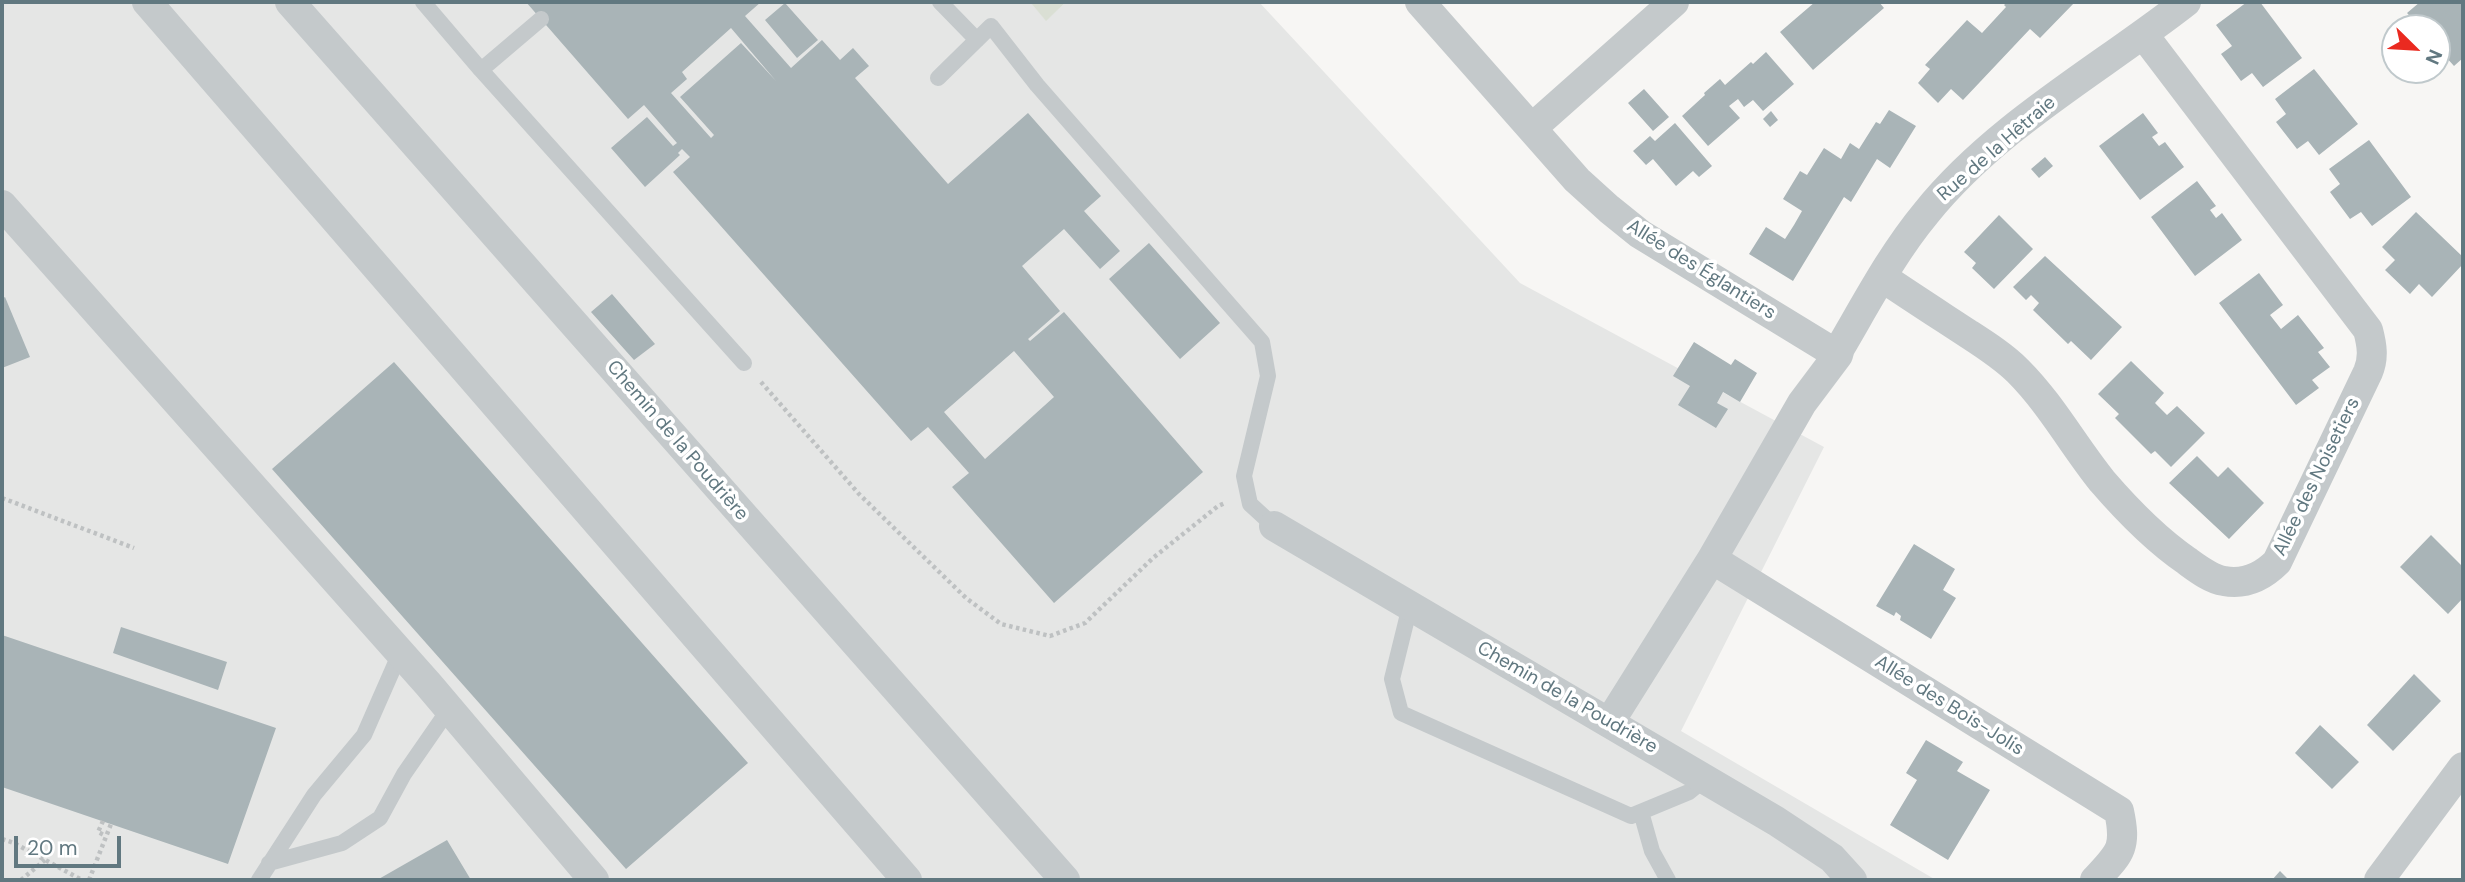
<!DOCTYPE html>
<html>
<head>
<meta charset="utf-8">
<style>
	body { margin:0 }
	#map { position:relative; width:2465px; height:882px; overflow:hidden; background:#f7f6f4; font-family:"DM Sans",sans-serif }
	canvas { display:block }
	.frame { position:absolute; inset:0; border:4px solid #617880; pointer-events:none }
	.north { position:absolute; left:2381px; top:14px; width:70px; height:70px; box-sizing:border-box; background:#fff; border:2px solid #c0c9cc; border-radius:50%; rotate:114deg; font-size:19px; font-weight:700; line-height:28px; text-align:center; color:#617880 }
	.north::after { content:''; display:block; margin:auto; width:24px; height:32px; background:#ea2a20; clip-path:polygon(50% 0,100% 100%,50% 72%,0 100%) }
	.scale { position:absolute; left:14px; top:836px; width:107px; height:32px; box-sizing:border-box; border:4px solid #617880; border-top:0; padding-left:9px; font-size:21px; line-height:24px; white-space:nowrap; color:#617880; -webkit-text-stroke:5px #fff; paint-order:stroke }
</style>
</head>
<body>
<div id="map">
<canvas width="2465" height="882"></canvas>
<div class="frame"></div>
<div class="north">N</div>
<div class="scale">20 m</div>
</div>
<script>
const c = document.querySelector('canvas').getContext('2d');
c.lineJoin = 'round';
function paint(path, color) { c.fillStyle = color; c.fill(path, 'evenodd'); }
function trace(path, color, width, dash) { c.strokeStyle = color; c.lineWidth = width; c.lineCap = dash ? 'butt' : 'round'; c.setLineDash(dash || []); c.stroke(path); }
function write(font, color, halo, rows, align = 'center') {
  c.font = font + ' "DM Sans",sans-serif'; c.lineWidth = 7; c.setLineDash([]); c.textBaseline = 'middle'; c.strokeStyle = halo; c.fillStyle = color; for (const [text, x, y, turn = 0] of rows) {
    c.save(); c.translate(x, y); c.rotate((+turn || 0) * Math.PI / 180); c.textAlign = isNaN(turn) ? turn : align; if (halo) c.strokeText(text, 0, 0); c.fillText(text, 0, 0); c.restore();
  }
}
paint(new Path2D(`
	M2 2H1030L1046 20 1066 2H1259L1520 283 1824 447 1681 731 1936 880H2Z`), '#e5e6e5');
paint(new Path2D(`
	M1030 2H1066L1046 21Z`), '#dadfd4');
paint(new Path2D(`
	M526 2H761L745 16 791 68 822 40 840 60 853 48 869 66 855 78 948 184 1028 113 1101 196 1084 211 1120 251 1100 269 1064 229 1022 266 1060 311 1028 339 1030 341 1064 312 1203 472 1054 603 952 487 969 473 928 427 911 441 673 172 690 157 682 149 678 153 680 155 645 187 611 148 647 117 673 146 677 143 644 105 628 119ZM731 28 776 81 741 43 680 97 714 135 711 138 671 93 687 79 682 72ZM1014 351 1054 397 985 459 944 412Z
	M1815 2 1823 4 1826 2H1879L1884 8 1813 70 1780 32Z
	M2007 2H2075L2040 38 2030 29 1963 100 1951 89 1938 103 1918 83 1930 69 1925 65 1967 20 1982 33 2006 7 2004 5Z
	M2247 2H2260L2302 58 2263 87 2252 73 2241 81 2221 54 2232 46 2216 25Z
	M2420 2H2463V58L2454 66 2437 47V28H2421L2407 13Z
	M785 3 818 40 797 58 765 20Z
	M1766 52 1794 84 1763 111 1753 100 1744 107 1738 99 1729 106 1740 118 1708 146 1682 116 1705 95 1704 93 1720 79 1725 85 1751 62 1753 64Z
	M2314 69 2358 124 2319 155 2308 141 2297 149 2276 122 2286 114 2275 99Z
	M1644 89 1669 117 1653 131 1628 103Z
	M1889 110 1916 126 1890 168 1877 159 1851 202 1844 197 1793 281 1749 254 1766 227 1785 239 1794 225 1802 211 1783 199 1800 171 1807 175 1824 148 1841 159 1850 143 1859 149 1876 122 1880 124Z
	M1771 111 1778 120 1770 127 1763 119Z
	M2143 113 2158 133 2152 137 2159 146 2165 142 2184 167 2140 200 2099 146Z
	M1675 123 1712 166 1699 177 1693 171 1676 186 1653 159 1646 165 1633 151 1650 136 1655 141Z
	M2369 140 2411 197 2372 226 2361 212 2350 219 2330 192 2340 184 2329 169Z
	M2045 157 2053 166 2039 178 2031 169Z
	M2197 181 2216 206 2210 210 2216 218 2222 213 2242 240 2195 276 2151 217Z
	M2416 212 2463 257V264L2432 297 2419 284 2410 294 2385 270 2395 260 2382 247Z
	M1999 215 2033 249 1994 289 1972 268 1976 263 1964 252Z
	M1149 243 1220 323 1180 359 1109 279Z
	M2045 256 2122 327 2091 360 2071 341 2068 344 2033 310 2039 303 2031 295 2026 300 2013 287Z
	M2259 273 2283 305 2270 315 2281 329 2298 315 2324 348 2318 352 2330 367 2312 380 2319 388 2296 405 2219 303Z
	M612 294 655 344 634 360 591 312Z
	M5 297 30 357 2 368V299Z
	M1694 342 1731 365 1735 359 1757 373 1740 402 1723 392 1717 403 1728 409 1716 428 1678 405 1690 386 1673 376Z
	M2131 361 2164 393 2155 403 2167 415 2177 406 2205 433 2171 467 2155 451 2151 454 2115 418 2119 414 2098 394Z
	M394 362 748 763 626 869 272 469Z
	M2197 456 2218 477 2228 467 2264 503 2229 539 2169 483Z
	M2431 535 2463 567V598L2448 614 2400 567Z
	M1914 544 1955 569 1943 590 1956 598 1931 639 1900 620 1901 616 1896 612 1894 616 1876 606Z
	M121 627 227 662 218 690 113 653Z
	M2 635 276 728 228 864 2 787Z
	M2414 674 2441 701 2393 751 2367 725Z
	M2320 725 2359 762 2332 789 2295 753Z
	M1926 740 1963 762 1957 771 1990 790 1948 860 1890 825 1917 780 1906 773Z
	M447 840 471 880H377Z
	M2280 871 2289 880H2272Z`), '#a9b4b7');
trace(new Path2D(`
	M761 382 859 494 966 598 1001 624 1050 636 1085 623 1153 558 1218 506 1225 503
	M2 498 134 548
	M103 821 98 832 106 836
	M2 839 14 843 82 880
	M21 880 45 860
	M89 880 111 824`), '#bec1c2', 4.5, [3.5, 3.5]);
trace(new Path2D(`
	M423 2 481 70 744 363
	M940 2 977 40
	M481 70 541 19
	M938 78 991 26 1037 85 1262 342 1268 376 1244 476 1250 504 1274 526
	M1410 606 1392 679 1401 713 1631 816 1689 792 1705 779
	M1641 812 1652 851 1668 880
	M269 863 342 843 380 818 404 774 449 709
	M259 880 314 795 364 735 400 653`), '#c4c9cb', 16);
trace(new Path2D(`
	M147 2 907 880
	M290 2 1065 880
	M1420 2 1577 180 1609 209 1640 234 1838 355
	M1532 128 1674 2
	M2 205 428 684 594 880
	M1882 277C1910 296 1938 314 1967 333 1984 344 2003 356 2018 371 2051 404 2073 445 2102 481 2127 510 2155 539 2187 561 2198 569 2211 579 2224 581 2245 585 2263 576 2277 562L2368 372C2374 358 2372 345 2368 330L2143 34
	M1274 526 1776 821 1832 858 1852 880
	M1712 559 2119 811C2127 849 2120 853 2095 880
	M1609 723 1712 559 1802 403 1838 355 1840 348C1867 302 1892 254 1926 213 1996 126 2099 70 2186 2
	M2379 880 2463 767`), '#c4c9cb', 30);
write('19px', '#617880', '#fff', [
	["Rue de la Hêtraie",1997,149,-41],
	["Allée des Églantiers",1701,270,32],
	["Chemin de la Poudrière",677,441,49],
	["Allée des Noisetiers",2317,477,-64],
	["Chemin de la Poudrière",1567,698,30],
	["Allée des Bois-Jolis",1949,706,32]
]);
</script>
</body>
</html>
